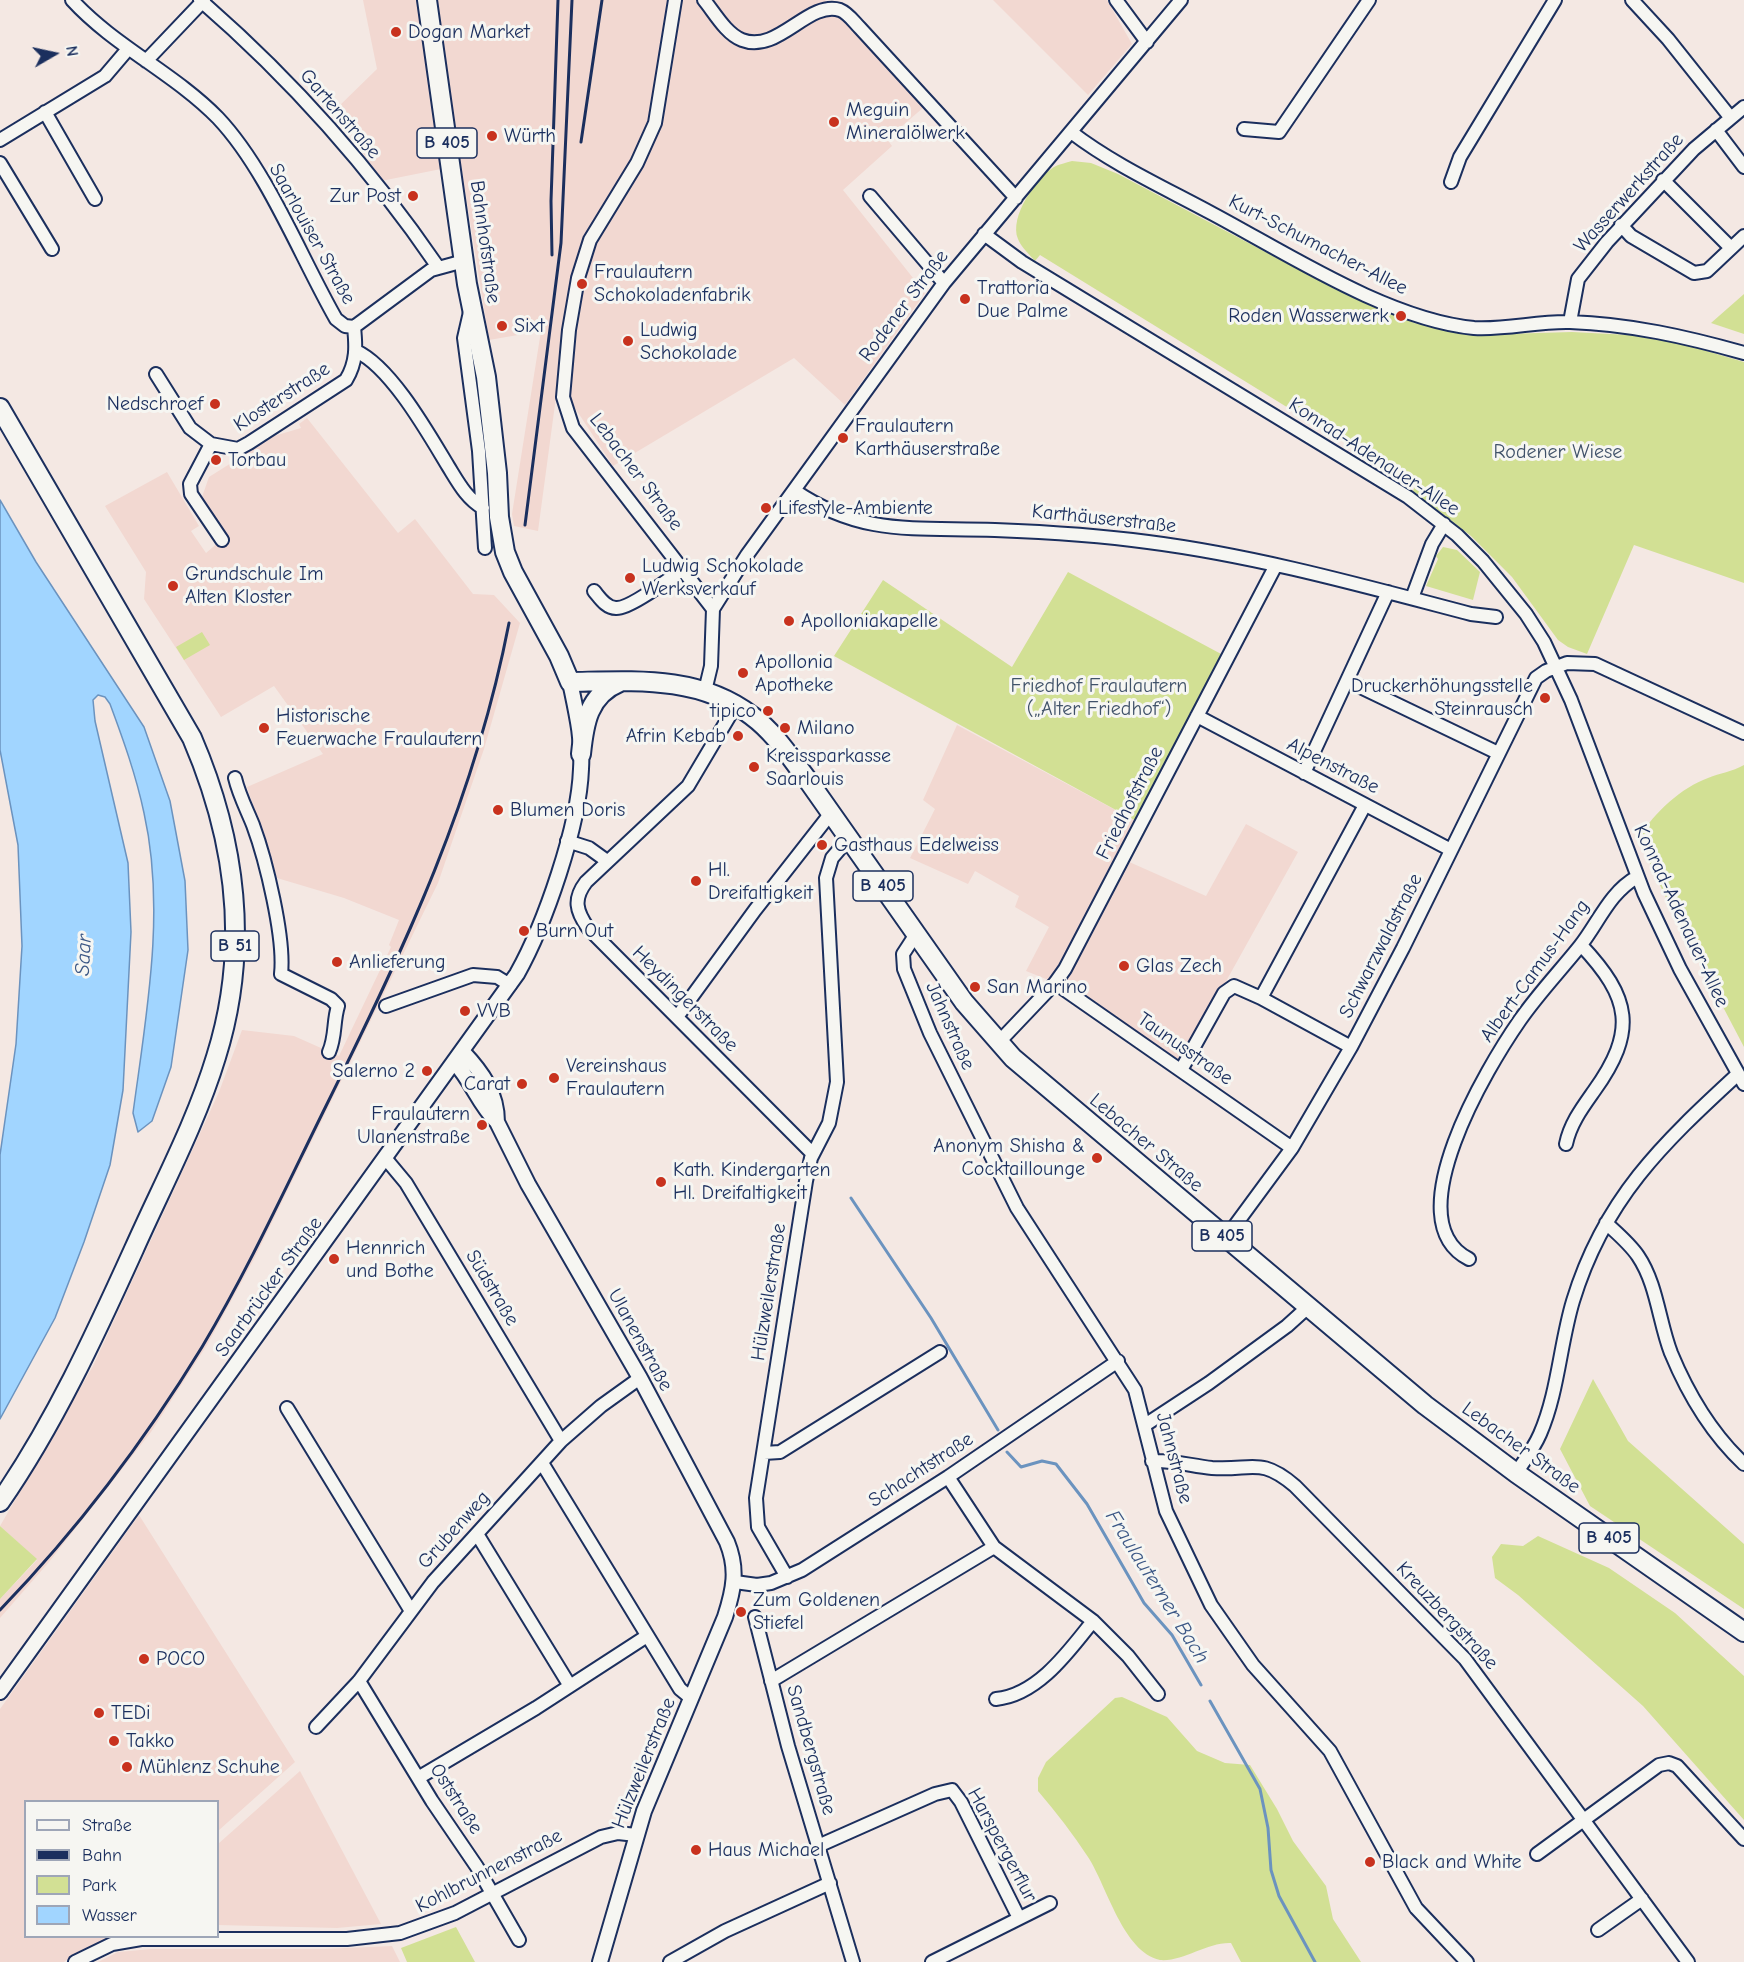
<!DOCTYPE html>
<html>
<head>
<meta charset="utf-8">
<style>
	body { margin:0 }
	#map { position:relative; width:1744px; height:1962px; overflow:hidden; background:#f4e8e3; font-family:"Comic Neue",sans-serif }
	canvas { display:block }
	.legend { position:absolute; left:24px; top:1800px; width:195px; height:138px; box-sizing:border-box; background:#f6f6f2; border:2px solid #9ea6b7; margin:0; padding:8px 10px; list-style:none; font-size:18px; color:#1b2f5e }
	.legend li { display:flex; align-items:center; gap:12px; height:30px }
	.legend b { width:30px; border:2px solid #9ea6b7 }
	.north { position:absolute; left:24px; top:24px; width:60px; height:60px; -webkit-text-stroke:4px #f6f6f2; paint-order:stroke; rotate:81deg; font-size:16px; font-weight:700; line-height:24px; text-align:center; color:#1b2f5e }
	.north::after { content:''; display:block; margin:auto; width:21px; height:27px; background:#1b2f5e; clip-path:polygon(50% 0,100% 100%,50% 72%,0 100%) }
</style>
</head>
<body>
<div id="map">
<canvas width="1744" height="1962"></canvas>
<ul class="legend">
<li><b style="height:8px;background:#f6f6f2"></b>Straße</li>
<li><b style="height:8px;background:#1b2f5e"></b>Bahn</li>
<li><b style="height:16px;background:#d2e094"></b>Park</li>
<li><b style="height:16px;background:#a1d5ff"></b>Wasser</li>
</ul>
<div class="north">N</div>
</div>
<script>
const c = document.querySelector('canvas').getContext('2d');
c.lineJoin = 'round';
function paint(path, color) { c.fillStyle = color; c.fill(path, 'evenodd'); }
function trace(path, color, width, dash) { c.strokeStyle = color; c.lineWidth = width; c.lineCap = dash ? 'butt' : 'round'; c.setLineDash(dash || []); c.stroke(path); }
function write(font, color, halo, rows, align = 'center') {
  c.font = font + ' "Comic Neue",sans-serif'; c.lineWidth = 6; c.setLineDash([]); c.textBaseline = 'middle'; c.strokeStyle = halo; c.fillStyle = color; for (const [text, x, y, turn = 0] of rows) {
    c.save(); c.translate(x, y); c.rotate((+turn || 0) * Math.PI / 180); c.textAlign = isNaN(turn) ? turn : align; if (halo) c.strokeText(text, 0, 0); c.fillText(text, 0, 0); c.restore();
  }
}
paint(new Path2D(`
	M363 0H825L924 107 887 139 892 146 843 190 925 293 845 405 794 358 613 466 558 382 538 531 514 526 512 514 541 331 489 340 461 165 381 181 335 110 377 69Z
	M993 0H1107L1132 44 1088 95Z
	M307 418 398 533 415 519 473 594 494 595 520 623 484 749 438 883 254 1259 207 1345 151 1432 49 1562 0 1618V1599L37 1560 0 1526 93 1366 219 1092 242 1030 294 1036 339 1056 391 947 389 945 399 920 344 898 277 878 247 787 323 754 274 686 221 717 144 599 146 572 105 506 167 472 199 526 191 531 206 553 227 535 202 497 209 477 274 436 301 428 299 424Z
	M957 725 1136 821 1118 857 1206 896 1246 824 1298 852 1180 1064 1066 987 1026 971 1049 927 1015 907 1019 896 975 871 968 884 910 858 935 809 923 800Z
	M139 1515 295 1762 218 1831V1802H26V1936L110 1937 74 1954 64 1962H0V1709Z
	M300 1771 381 1924 337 1928 218 1925V1844Z
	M392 1946 400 1962H98L118 1952 151 1949H325Z`), '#f2d8d1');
paint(new Path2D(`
	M1072 161 1091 163 1118 174 1311 276 1414 323 1470 335 1572 332 1630 335 1683 344 1744 362V583L1634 545 1587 654 1568 647 1558 640 1512 577 1471 536 1413 491 1415 486 1040 255 1035 261C1030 255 1021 247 1018 239 1009 217 1036 178 1054 167 1059 164 1066 163 1072 161Z
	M1744 294V334L1711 323Z
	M1443 547 1457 550 1480 572 1473 600 1426 586 1438 559 1436 556Z
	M1068 572 1223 655 1136 821 834 656 883 580 1012 667Z
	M202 632 210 645 184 660 176 647Z
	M1744 765V1047L1668 902 1643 849 1640 836C1654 813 1682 787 1708 778 1720 773 1732 772 1744 765Z
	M1593 1379 1628 1441 1744 1544V1609L1590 1506 1560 1449Z
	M0 1526 37 1559 0 1599Z
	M1538 1536 1609 1568 1675 1613 1744 1676V1820L1643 1706 1518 1595 1495 1578 1492 1557 1501 1544 1523 1546Z
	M1122 1697 1167 1717 1197 1751 1225 1763 1250 1765 1277 1809 1293 1841 1326 1886 1333 1919 1361 1962H1241L1231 1943C1207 1942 1183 1962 1160 1960 1123 1952 1107 1886 1088 1857 1073 1834 1056 1812 1038 1791V1778L1046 1762 1115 1698Z
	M456 1927 475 1962H407L401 1948Z`), '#d2e094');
const water = new Path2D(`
	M0 500 36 562 144 727 170 801 185 881 188 950 171 1067 152 1121 138 1132 133 1113C146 1016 166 911 144 813 136 775 123 739 110 704L105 697 98 695 93 700 95 721 128 863 131 932 123 1090 110 1165 84 1242 55 1318 0 1419V1155L16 1044 22 946 18 845 0 750Z`);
paint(water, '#a1d5ff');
trace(water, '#6b93bf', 1.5);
trace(new Path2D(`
	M851 1198 931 1318 998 1430
	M1007 1452 1021 1467 1042 1461 1056 1464 1087 1504 1144 1603 1172 1635 1201 1685
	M1210 1701 1260 1789 1268 1828 1271 1870 1279 1896 1315 1962`), '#6b93bf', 3);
const minor = new Path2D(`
	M72 0C114 46 174 73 218 118 267 170 300 256 336 319L345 326 354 327 431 270 464 261
	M200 0C290 78 371 169 438 267
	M675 0 655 123 637 163 590 240 578 278 569 330 563 397 573 428 713 609
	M704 0C714 12 726 34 742 40 778 54 808 0 840 10 848 13 854 22 860 28L1016 198
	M1116 0 1147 42
	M1632 0 1668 39 1730 117
	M146 61 204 0
	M45 112 95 199
	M1244 129 1279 132 1369 0
	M1716 130 1744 167
	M1071 132C1114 165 1165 188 1213 214 1288 254 1389 320 1474 328 1506 330 1538 321 1570 322 1630 324 1687 337 1744 353
	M0 140 105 76 128 49
	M0 163 52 249
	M1663 180 1730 247
	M1451 182 1460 157 1555 0
	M870 196 944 283
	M1621 225 1631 236 1694 273 1707 271 1744 236
	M984 234 1022 262 1408 497 1457 535 1483 561 1526 614 1544 642 1571 700 1644 893 1680 969 1744 1084
	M470 312 464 338 479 451 485 548
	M1570 322 1578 279 1607 242 1694 149 1744 107
	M356 351C391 367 428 433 448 466 458 482 466 498 483 508
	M156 374 190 428 211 444
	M795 491C863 537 917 527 995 530 1046 532 1097 535 1148 542 1257 556 1364 586 1471 614L1496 617
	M222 540 191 494 190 484 211 444 238 449 249 443 346 380C357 362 356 346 354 327
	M594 591C600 598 606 608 616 608 630 609 670 578 682 570
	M1412 598 1432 544 1444 524
	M1348 681 1498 753
	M705 691 711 666 713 609 747 555 944 283 1181 0
	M736 705 688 786 586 882C573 899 576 911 588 928L813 1154
	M1197 716 1451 850
	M1304 773 1388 592
	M235 778C239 795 247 810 253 825 266 860 285 938 281 974L331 999 338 1006C333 1022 336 1036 329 1052
	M567 841 589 848 607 861
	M916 934 903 954 904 969 930 1033 1017 1208 1135 1390 1166 1511 1211 1605 1253 1665 1330 1751 1416 1908 1467 1962
	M1055 983 1292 1148
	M1261 998 1365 805
	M386 1006 473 975 497 977 510 985
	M677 1017 755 910 831 813
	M998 1043 1055 983 1065 969 1276 565
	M1181 1070 1224 993 1234 986 1261 998 1351 1047
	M1566 1144C1570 1124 1582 1108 1594 1091 1637 1031 1631 998 1581 945
	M386 1159 406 1183 561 1441
	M1606 1223C1618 1234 1630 1244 1638 1256 1657 1284 1659 1322 1671 1353 1688 1394 1712 1434 1744 1464
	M1225 1239 1292 1148 1351 1047 1403 948 1536 678 1546 671 1567 663 1595 664 1744 733
	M1469 1259C1394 1221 1488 1066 1520 1020 1538 994 1560 971 1580 946 1599 922 1609 893 1637 877
	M287 1408 411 1611
	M1145 1425 1209 1383 1287 1326 1308 1307
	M764 1453 780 1452 940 1352
	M1152 1461C1173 1460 1192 1466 1212 1468 1252 1471 1260 1456 1295 1486L1465 1659 1688 1962
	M542 1463 680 1689 691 1698
	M1516 1473C1525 1460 1534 1448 1540 1434 1558 1393 1560 1344 1573 1301 1604 1199 1662 1144 1738 1074
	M948 1477 994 1547 1093 1621 1128 1656 1158 1694
	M477 1534 570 1686
	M787 1577 758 1527 756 1498 806 1181 811 1158 829 1123 837 1082 826 878 832 858 849 838
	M735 1582 757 1585 771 1583 802 1570 948 1477 1118 1361
	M755 1617 788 1746 853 1962
	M359 1681 432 1801 477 1867 519 1940
	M771 1681 994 1547
	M996 1699C1038 1695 1069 1651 1093 1621
	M316 1727 359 1681 433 1582 561 1441 601 1406 640 1378
	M418 1778 536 1708 647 1636
	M818 1846 935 1794 952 1790 961 1802 1019 1918
	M1537 1854 1659 1765 1669 1763 1677 1766 1744 1839
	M1598 1930 1642 1899
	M75 1962 112 1944 141 1939H347L400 1933 455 1913 601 1837 618 1833 636 1835
	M670 1962 725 1931 830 1883
	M932 1962 1050 1903`);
const tertiary = new Path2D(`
	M463 1052C482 1072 497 1093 497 1122
	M455 1063C472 1081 479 1105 497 1122L528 1184 640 1378 727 1542C738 1569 734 1589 725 1617L644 1811 600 1962
	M0 1692 517 974C545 924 579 826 581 769 583 739 576 711 570 682`);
const primary = new Path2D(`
	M427 0 467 284 486 377 497 473 499 517 505 552 513 572 559 656 570 682C633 681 699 675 752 716 774 732 790 757 807 779L964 1002 1013 1058 1425 1405 1516 1473 1744 1632
	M0 408 192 738C236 840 250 949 216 1057 196 1123 162 1186 134 1249 95 1335 54 1424 0 1502
	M581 754C584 724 588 695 620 682`);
trace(minor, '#1b2f5e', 16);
trace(tertiary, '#1b2f5e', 18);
trace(primary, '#1b2f5e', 22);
trace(minor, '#f6f6f2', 12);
trace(tertiary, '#f6f6f2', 14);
trace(primary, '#f6f6f2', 18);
trace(new Path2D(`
	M581 142 602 0
	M552 255 551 201 558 0
	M525 525 561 243 572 0
	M0 1610C77 1530 144 1442 202 1347 248 1270 286 1187 326 1106 405 947 475 799 509 623`), '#1b2f5e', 3);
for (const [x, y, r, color] of [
	[396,32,6,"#c8321e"],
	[834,122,6,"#c8321e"],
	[492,136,6,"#c8321e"],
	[413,196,6,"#c8321e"],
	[582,284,6,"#c8321e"],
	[965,299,6,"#c8321e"],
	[1401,316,6,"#c8321e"],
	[502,326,6,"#c8321e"],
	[628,341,6,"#c8321e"],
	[215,404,6,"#c8321e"],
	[843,438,6,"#c8321e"],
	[216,460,6,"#c8321e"],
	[766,508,6,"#c8321e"],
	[630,578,6,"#c8321e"],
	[173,586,6,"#c8321e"],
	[789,621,6,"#c8321e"],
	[743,673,6,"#c8321e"],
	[1545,698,6,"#c8321e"],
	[768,711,6,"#c8321e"],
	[264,728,6,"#c8321e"],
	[785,728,6,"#c8321e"],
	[738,736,6,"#c8321e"],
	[754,767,6,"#c8321e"],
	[498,810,6,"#c8321e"],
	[822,845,6,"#c8321e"],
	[696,881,6,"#c8321e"],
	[524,931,6,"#c8321e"],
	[337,962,6,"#c8321e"],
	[1124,966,6,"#c8321e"],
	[975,987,6,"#c8321e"],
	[465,1011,6,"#c8321e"],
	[427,1071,6,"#c8321e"],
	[554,1078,6,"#c8321e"],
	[522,1084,6,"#c8321e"],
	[482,1125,6,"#c8321e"],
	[1097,1158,6,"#c8321e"],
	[661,1182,6,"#c8321e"],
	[334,1259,6,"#c8321e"],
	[741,1612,6,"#c8321e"],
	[144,1659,6,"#c8321e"],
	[99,1713,6,"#c8321e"],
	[114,1741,6,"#c8321e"],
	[127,1767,6,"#c8321e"],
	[696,1850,6,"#c8321e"],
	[1370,1862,6,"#c8321e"]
]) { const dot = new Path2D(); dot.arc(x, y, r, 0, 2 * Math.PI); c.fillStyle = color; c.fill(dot); trace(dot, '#f6f6f2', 2); }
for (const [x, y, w] of [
	[447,143,60],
	[883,886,60],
	[235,946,48],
	[1222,1236,60],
	[1609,1538,60]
]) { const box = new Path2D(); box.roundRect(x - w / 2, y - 15, w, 30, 4.5); c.fillStyle = '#f6f6f2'; c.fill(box); trace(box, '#1b2f5e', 1.5); }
write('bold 18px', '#1b2f5e', null, [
	["B 405",447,143],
	["B 405",883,886],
	["B 51",235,946],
	["B 405",1222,1236],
	["B 405",1609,1538]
]);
write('20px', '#1b2f5e', '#f6f6f2', [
	["Dogan Market",408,32],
	["Meguin",846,110],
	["Mineralölwerk",846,133],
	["Würth",504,136],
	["Zur Post",401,196,"right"],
	["Fraulautern",594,272],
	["Schokoladenfabrik",594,295],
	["Trattoria",977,288],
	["Due Palme",977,311],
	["Roden Wasserwerk",1389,316,"right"],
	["Sixt",514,326],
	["Ludwig",640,330],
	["Schokolade",640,353],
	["Nedschroef",203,404,"right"],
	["Fraulautern",855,426],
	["Karthäuserstraße",855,449],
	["Torbau",228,460],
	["Lifestyle-Ambiente",778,508],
	["Ludwig Schokolade",642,566],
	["Werksverkauf",642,589],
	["Grundschule Im",185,574],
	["Alten Kloster",185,597],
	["Apolloniakapelle",801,621],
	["Apollonia",755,662],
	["Apotheke",755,685],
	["Druckerhöhungsstelle",1533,686,"right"],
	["Steinrausch",1533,709,"right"],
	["tipico",756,711,"right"],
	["Historische",276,716],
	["Feuerwache Fraulautern",276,739],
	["Milano",797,728],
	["Afrin Kebab",726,736,"right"],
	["Kreissparkasse",766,756],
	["Saarlouis",766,779],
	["Blumen Doris",510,810],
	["Gasthaus Edelweiss",834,845],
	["Hl.",708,870],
	["Dreifaltigkeit",708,893],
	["Burn Out",536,931],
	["Anlieferung",349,962],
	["Glas Zech",1136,966],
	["San Marino",987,987],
	["VVB",477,1011],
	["Vereinshaus",566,1066],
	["Fraulautern",566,1089],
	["Salerno 2",415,1071,"right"],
	["Carat",510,1084,"right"],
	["Fraulautern",470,1114,"right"],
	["Ulanenstraße",470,1137,"right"],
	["Anonym Shisha &",1085,1146,"right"],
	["Cocktaillounge",1085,1169,"right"],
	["Kath. Kindergarten",673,1170],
	["Hl. Dreifaltigkeit",673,1193],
	["Hennrich",346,1248],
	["und Bothe",346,1271],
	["Zum Goldenen",753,1600],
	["Stiefel",753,1623],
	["POCO",156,1659],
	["TEDi",111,1713],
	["Takko",126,1741],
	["Mühlenz Schuhe",139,1767],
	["Haus Michael",708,1850],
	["Black and White",1382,1862]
], 'left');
write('20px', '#1b2f5e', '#f6f6f2', [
	["Gartenstraße",340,114,49],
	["Wasserwerkstraße",1629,193,-48],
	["Saarlouiser Straße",312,234,61],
	["Bahnhofstraße",485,242,82],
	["Kurt-Schumacher-Allee",1318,245,27],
	["Rodener Straße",904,306,-53],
	["Klosterstraße",282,397,-33],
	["Konrad-Adenauer-Allee",1374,457,33],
	["Lebacher Straße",636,472,53],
	["Karthäuserstraße",1104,519,6],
	["Alpenstraße",1333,766,27],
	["Friedhofstraße",1130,803,-63],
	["Konrad-Adenauer-Allee",1681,916,65],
	["Schwarzwaldstraße",1381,946,-63],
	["Albert-Camus-Hang",1535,971,-54],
	["Heydingerstraße",685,999,45],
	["Jahnstraße",950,1026,66],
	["Taunusstraße",1185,1049,35],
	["Lebacher Straße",1146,1143,40],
	["Saarbrücker Straße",269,1287,-54],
	["Südstraße",492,1288,59],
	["Hülzweilerstraße",769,1292,-81],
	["Ulanenstraße",640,1340,61],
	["Lebacher Straße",1521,1448,36],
	["Jahnstraße",1174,1458,75],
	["Schachtstraße",921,1470,-33],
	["Grubenweg",454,1530,-48],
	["Kreuzbergstraße",1447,1616,47],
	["Sandbergstraße",811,1750,74],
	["Hülzweilerstraße",644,1763,-68],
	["Oststraße",456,1799,57],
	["Harspergerflur",1002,1845,62],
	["Kohlbrunnenstraße",489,1871,-27]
]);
write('20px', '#405269', '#f6f6f2', [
	["Rodener Wiese",1558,452],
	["Friedhof Fraulautern",1099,686],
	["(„Alter Friedhof“)",1099,709]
]);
write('italic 21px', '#3c5886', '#f6f6f2', [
	["Saar",84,955,-87],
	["Fraulauterner Bach",1157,1587,58]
]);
</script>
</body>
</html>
